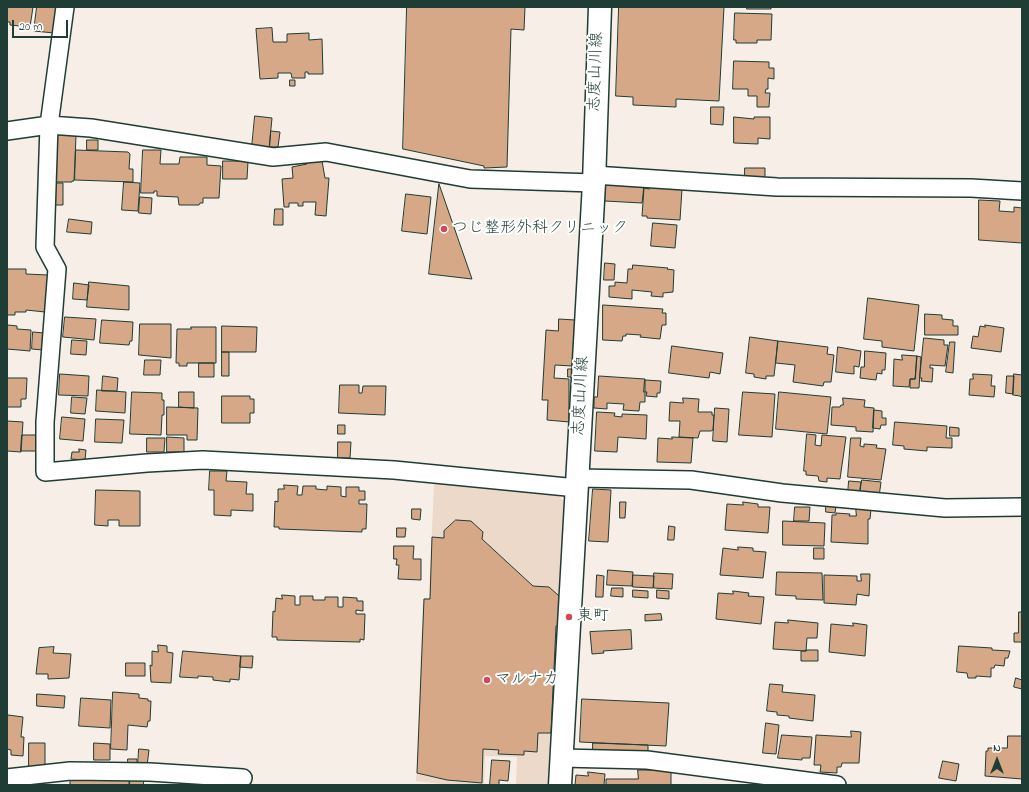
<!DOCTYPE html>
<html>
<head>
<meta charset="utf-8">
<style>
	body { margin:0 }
	#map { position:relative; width:1029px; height:792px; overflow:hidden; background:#f7eee7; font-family:"Indie Flower",sans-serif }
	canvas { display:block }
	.frame { position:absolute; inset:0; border:8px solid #1f3d34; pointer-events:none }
	.north { position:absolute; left:977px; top:740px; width:40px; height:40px; -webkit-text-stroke:3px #fff; paint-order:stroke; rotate:0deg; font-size:11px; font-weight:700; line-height:16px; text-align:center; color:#1f3d34 }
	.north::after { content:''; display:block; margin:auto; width:14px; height:18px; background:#1f3d34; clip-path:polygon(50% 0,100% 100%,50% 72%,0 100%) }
	.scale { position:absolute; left:12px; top:20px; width:56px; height:18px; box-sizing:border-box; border:2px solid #1f3d34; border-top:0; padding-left:5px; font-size:12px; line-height:14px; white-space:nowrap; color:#1f3d34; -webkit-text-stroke:3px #fff; paint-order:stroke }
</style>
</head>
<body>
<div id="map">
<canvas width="1029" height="792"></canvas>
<div class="frame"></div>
<div class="north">N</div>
<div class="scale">20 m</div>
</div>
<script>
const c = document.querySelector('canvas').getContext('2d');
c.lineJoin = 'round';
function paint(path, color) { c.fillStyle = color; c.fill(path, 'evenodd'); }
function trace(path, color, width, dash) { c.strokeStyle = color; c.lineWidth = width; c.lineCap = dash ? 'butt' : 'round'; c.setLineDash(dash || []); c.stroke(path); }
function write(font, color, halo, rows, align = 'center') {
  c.font = font + ' "Indie Flower","Klee One",sans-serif'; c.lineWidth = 4; c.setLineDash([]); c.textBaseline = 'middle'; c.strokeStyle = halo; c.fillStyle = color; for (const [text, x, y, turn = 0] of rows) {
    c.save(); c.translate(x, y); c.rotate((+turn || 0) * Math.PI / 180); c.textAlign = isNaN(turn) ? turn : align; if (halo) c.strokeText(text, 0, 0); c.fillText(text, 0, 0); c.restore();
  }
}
paint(new Path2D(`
	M434 483 558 495 565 503 551 785H516L517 757 485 756 484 785H450L416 781 423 598H429Z`), '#edd9ca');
const building = new Path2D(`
	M7 7H33L30 27 10 25V22H7Z
	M37 7H57L54 33 34 31Z
	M407 7H525L524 30 511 29 507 167 484 168V166L403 149Z
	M619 7H724L719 101 676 99V107L633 105V97L616 96Z
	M747 7H771V9H747Z
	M735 13 772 14 771 40H757V43H736V40H734Z
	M272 28 273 42H287V34L309 33V40L322 39 323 74H308V72H305V78H292L291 73H278V78L260 79 256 29Z
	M734 61 769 62V68H774V79L768 78V89H766L765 93H770L769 107H757V96H748V89H733Z
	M290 80H295V86H290Z
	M711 107H724L723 125 711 124Z
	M255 116 272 118 269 149 252 147Z
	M734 117 754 119V117H770V139L758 138V144L734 143Z
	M271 131 280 132 278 147H270Z
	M56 134 76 136 74 181H72V182H55Z
	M87 140H98V150H87Z
	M76 150 128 152 130 154 129 169H133V182L75 180Z
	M143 150H161L160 164H179L180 157H207V165L221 166 219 198H203V203H200L199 205H179L178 197 157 196V191H154V193H141Z
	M223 161H248L247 179H223Z
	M322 161 325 178H329L326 216 315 215 316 202H303V206H298V203H289V207H284L282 179 293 178 292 167 307 164V162Z
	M745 168H765V178L745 177Z
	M124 182 140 183 138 211 122 210Z
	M54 183H63V205H54Z
	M606 183 644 186 642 203 605 201Z
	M439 184 472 279 429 274Z
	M649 187 682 189 680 220 647 218V216H642L644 188 649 189Z
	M406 194 431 197 427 234 402 231Z
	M140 197 152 198 151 214 139 213Z
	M979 200 1000 201 999 211 1014 212V207L1022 208V243L979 240Z
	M275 209H283V225H274Z
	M69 219 92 222 91 234 67 232Z
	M653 223 677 225 675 248 651 246Z
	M605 263 615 264 614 280H604Z
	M633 265 668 268 667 269 674 270 673 292 663 293V297L651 296 652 292 632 290V299L609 297V286H615V282L627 283 628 269H632Z
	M7 269H26V274L48 275 45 312 26 310V312H15V315H7Z
	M89 282 129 286V310L87 307Z
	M74 283 89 285 87 300 73 299Z
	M868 298 919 305 914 351 882 347V341L864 339Z
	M603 305 663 309 662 313H666V325H662L660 339 640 337 641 335 626 334V336H623L622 341 603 340Z
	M925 314 942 315V319L953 320V326H958V335H925Z
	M65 317 96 319 94 340 63 337Z
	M559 319 575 320 572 366 555 365 554 378 569 379V422L547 420 548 400H542L546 330 558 331Z
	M102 320 133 322 132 341H130L129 345 100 343Z
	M140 324H171V358L139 355Z
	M8 325 17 326V329L31 330 30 351 7 349Z
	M985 325 1004 328 1001 352 971 348 973 336 978 337 980 326 985 327Z
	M222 326 257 327 256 352H222Z
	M191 327H216V363H187V366H179V363H176L177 329H191Z
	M33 332 44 333 43 350 32 349Z
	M750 337 778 341 774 376H766V379L754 377V374L746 373Z
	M924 338 944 340V345H948L945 366 930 365V368H933L932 382 921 381 922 378H920Z
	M72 340 87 341 86 355 71 354Z
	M778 341 828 347 827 354 834 355 831 382H824L823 386 793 382 795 365 776 363Z
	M950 342H955L953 373 946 372Z
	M672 346 723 353 720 374 710 372 709 378 669 373Z
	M838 347 861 351 859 367 854 366V374L836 372Z
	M865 351 886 353 885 370H882V374L877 373 876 380 860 378 861 367H864Z
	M222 352H229V376H222Z
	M902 355 917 356 915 379H910L909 387 893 386 894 359 902 360Z
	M917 356 921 357 919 388H910V379H915Z
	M145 360H161L160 375H144Z
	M199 363H214V377H199Z
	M568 369H572V377H568Z
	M60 374 89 376 88 396 59 395Z
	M973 374 992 375 991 386H995L994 397 969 395 970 379H973Z
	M1014 374 1022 375V398L1020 396 1013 395Z
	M103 376 118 378 117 391H102Z
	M599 376 645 379V402H640L639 411 623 410 624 404 607 403V409L594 408V397H597Z
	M1007 376H1014L1013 394 1006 393Z
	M7 378H27L26 399H21V407H7Z
	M645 380 661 381 660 393H657V397L646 396 647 392H644Z
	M340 385H359V393H362L363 386H386L385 415 339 413Z
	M97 390 126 392 125 413 96 411Z
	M132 392 162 393V400H164V415H162L161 435 130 434Z
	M179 392H194V408L179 407Z
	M743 392 775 394 772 437 739 435Z
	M779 392 831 397 827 434 776 429Z
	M222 396H250V399H254V413H250V423H222Z
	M72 397 87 398 85 414 71 413Z
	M683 398 699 399 698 412H712V415H714L713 430 711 431H700L698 438 679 437 680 421H669L670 402 683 403Z
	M843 398 865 400 864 407 874 408 873 432 856 431V427L831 425 832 407H840L841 405H843Z
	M167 407 198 408 197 440H187V435H167Z
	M715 408 729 409 727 442 713 441Z
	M874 410 882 411V418H886V425H881L880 429 873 428Z
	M597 412 615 413 614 416 622 417V414L647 415 646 439 618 437 617 452 595 451Z
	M62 417 85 419 83 441 60 439Z
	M96 419 124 420 122 443 95 442Z
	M7 421 23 422 21 452 7 451Z
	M895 422 947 426 946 438H952V448L927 447V451L904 449V446L893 445Z
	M338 425H345V434H338Z
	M950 427 959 428V436H950Z
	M807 434 816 435 815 445 821 446 822 435 846 437 840 479 827 478V482L819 481 818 476 806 475V471H804Z
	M22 435H37L36 451H21Z
	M167 437 184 438V452H167Z
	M672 437 693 438 691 463 657 462 658 438 672 439Z
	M147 438H165L164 452H147Z
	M851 438H861L860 446 864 447V444L877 445 876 448 886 449 881 480 848 477Z
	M338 442H351L350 458H338Z
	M79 449 86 450 85 460 71 459 72 452H79Z
	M210 471H227L226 481 247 482 246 494H253V511L231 510V516L214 515V490H209Z
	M862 480 881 482 879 497 860 495Z
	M849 481 861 482 859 495 848 494Z
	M284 485 298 486 297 495H302L303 486H316V489L327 490V486L341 487V496L346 497V487H359V491H365V500H359V504H367L366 529H362V532L279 529V527H274L275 501 278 502V489H284Z
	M593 489 611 490 608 542 589 541Z
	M96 490 140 491V526H119V520H108V526L95 525Z
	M620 502H626L625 518H620Z
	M743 502 758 504V507H770L768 533 725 530 727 504 743 505Z
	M826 505 836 506 835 513 826 512Z
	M795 507H810L809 521H794Z
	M856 507 871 509 870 519H868V544L831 542 832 515H836V513L850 514 849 516H856Z
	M412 509H421L420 520 412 519Z
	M456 520 471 521 483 532 482 539 533 586 549 587 559 596 558 626H556L551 733H538L537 752 524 751V755L498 754 499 750 483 749 482 783 447 780 417 773 424 599H430L432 537 444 538V531Z
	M783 521 825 523 824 546 783 545Z
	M669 526 675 527 674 540H668Z
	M397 528H406L405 537H397Z
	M394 546H414L413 559H421V580L398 579 399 565H396L397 559H394Z
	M738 547 753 548V551L766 552 763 578 720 575 723 548 738 550Z
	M814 548H824V559H814Z
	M608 570 633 572 632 586 607 585Z
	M777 572 822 573 823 600 796 599V596L776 595Z
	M654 573 673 574 672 589 654 588Z
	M861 574H870L869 596 857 594 856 605 824 603V575L857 576V581H861Z
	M597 575 604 576 603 597H596Z
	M633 575 654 576 653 588 633 587Z
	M612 588H623V597L611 596Z
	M633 590 648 591V598L633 597Z
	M657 590 669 591V599L657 598Z
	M733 591 749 593 748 596 764 597 761 624 716 619 718 593 733 594Z
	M282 595 295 596V605H300V596H313V600H325V597H338V607H343V597L357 598V601H363V611L356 610V614H365L364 640 360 639V642L277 640V637H272L273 611 275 612 276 598 282 599Z
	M1019 612H1022V642H1014V633H1018Z
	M661 614 662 620 645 621V615Z
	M788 620 818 623 817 638H807L806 651 773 649 775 622 788 623Z
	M853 623 867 625 865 656 829 652 831 624 853 626Z
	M631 630 632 649 603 651 604 653 592 654 590 632Z
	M158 645 167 646V652L173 653 171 683 151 682 150 665 152 666V651L158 652Z
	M959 646 992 648V650L1010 651 1008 658H1005L1004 666 995 665 994 668H991V677L976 676V678H968L967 673 957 672Z
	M54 647 53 653 71 654 69 678 48 679V674H36L39 648Z
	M806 650H818V661H801V651H806Z
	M183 651 241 656 239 680 230 679V682L213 680V677L198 676V678L180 677Z
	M241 656H253L252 668 240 667Z
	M126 663H145V676H126Z
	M1016 678 1022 680V689L1014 687Z
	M770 684 783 685 782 692 815 695 813 721 789 718V716L777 715V712L767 711Z
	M113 692 139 694V698L148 699V701H151L150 721H148L147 727 128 725 127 750 111 749Z
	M37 694 65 696 64 708 37 706Z
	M81 698 111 700 110 728 79 726Z
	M582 699 669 703 666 746 580 742Z
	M8 715 23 717 21 737H24L23 756 11 755V750L7 749Z
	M766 723 779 725 776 754 763 753Z
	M851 731 861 732 859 763H842L841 767H837V773L820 772 821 765H814L816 735 851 737Z
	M782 735 812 737 810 758H802V760L778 758Z
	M1008 736H1022V779L985 776 986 751H988V748H1007Z
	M29 743H45V767H29Z
	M94 743 110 744V760H94Z
	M593 743 648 745V753L593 750Z
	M139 749 149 750 147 766H138Z
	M128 759H137V765H128Z
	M492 760 510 761 508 781 499 780V785H490Z
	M943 761 959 764 956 781 939 778Z
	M638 770H671V785H606V779H638Z
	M588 772 605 774 604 785H575L576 775 588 776Z
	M105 778 129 779V785H70V780H105Z
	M130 780H144L143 785H130Z`);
paint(building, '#d6a887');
trace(building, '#1f3d34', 1);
const minor = new Path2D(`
	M65 7 49 125 45 247 57 269 45 422V472L147 463 203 460 394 470 577 488
	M7 131 49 125 91 128 273 157 326 152 470 179 594 183
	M594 175 777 187 971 188 1022 191
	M577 478 691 480 782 493 945 508 1022 507
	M561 758 647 760 837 785
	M7 778 70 771 150 772 243 778`);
const primary = new Path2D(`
	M560 785 594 183 600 7`);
trace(minor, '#1f3d34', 20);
trace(primary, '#1f3d34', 25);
trace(minor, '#fff', 17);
trace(primary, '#fff', 22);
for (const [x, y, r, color] of [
	[444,229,4,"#d1495b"],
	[569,617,4,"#d1495b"],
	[487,680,4,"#d1495b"]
]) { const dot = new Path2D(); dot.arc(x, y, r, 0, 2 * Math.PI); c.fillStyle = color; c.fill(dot); trace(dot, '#fff', 1.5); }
write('16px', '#1f3d34', '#fff', [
	["志度山川線",597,72,-88],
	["志度山川線",582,396,-87]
]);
write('16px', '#1f3d34', '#fff', [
	["つじ整形外科クリニック",452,229],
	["東町",577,617],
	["マルナカ",495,680]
], 'left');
</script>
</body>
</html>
